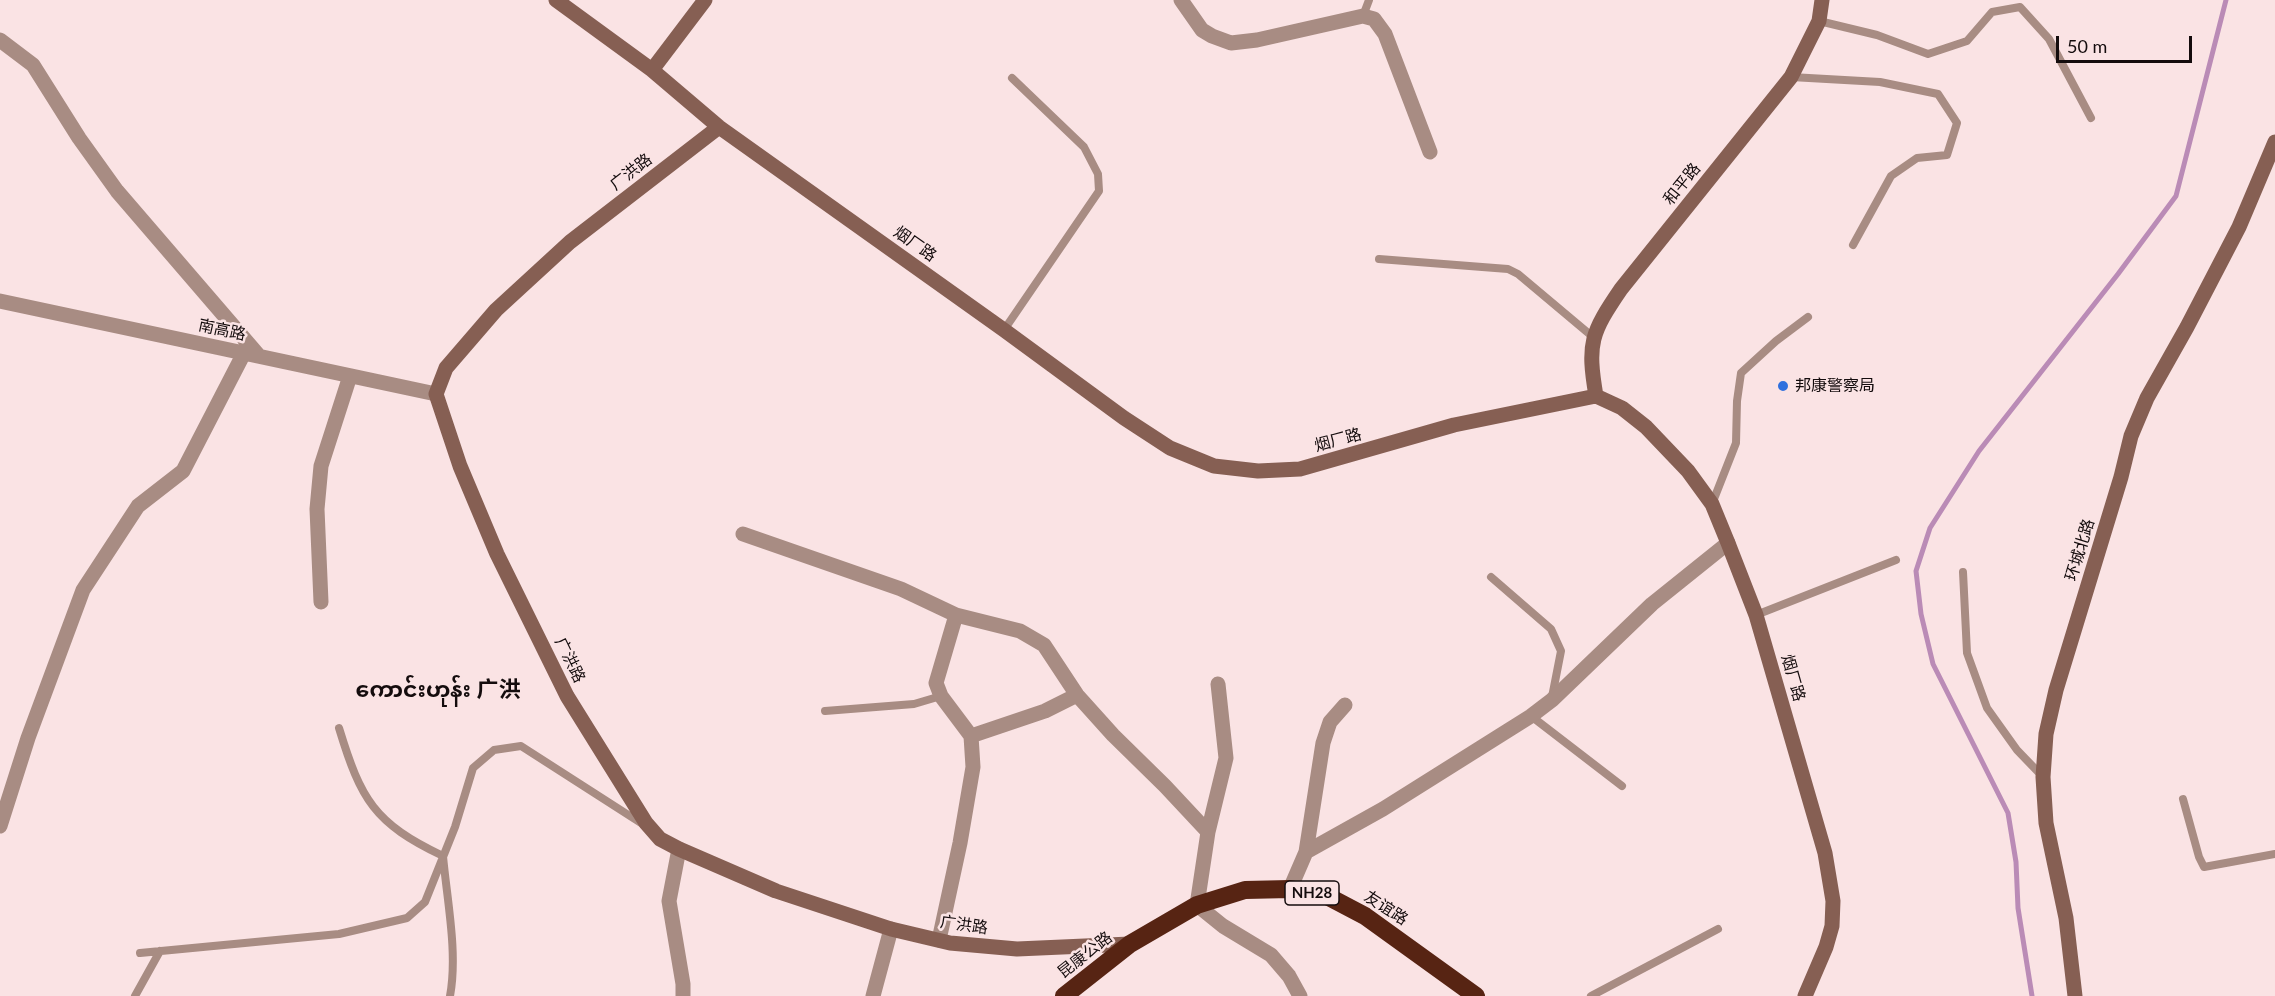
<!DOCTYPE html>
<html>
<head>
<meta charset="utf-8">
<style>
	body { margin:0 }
	#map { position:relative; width:2275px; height:996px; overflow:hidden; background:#fae3e4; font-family:Lato,sans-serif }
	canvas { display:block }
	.scale { position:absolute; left:2056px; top:36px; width:136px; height:27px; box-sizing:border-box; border:3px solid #140c0d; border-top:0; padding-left:8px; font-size:18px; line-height:21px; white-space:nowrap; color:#140c0d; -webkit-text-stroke:4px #fae3e4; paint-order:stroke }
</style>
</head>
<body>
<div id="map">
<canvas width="2275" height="996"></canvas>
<div class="scale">50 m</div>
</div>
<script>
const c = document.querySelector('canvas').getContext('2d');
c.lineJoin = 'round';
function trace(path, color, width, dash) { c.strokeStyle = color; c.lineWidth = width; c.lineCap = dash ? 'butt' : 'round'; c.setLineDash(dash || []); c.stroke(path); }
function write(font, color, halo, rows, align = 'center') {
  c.font = font + ' Lato,"Noto Sans SC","Noto Sans Myanmar",sans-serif'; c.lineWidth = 5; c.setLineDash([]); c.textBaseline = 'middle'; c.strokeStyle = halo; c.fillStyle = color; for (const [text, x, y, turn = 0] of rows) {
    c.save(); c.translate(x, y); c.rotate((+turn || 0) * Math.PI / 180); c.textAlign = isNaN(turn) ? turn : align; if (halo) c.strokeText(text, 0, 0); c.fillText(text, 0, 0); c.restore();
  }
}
trace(new Path2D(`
	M2032 996 2018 908 2016 862 2008 813 1933 664 1921 614 1916 571 1930 528 1979 451 2118 274 2176 196 2226 0`), '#ba8bb6', 5);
trace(new Path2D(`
	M1363 16 1369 0
	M1819 21 1877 35 1928 54 1967 41 1992 12 2020 7 2049 39 2091 118
	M1791 77 1880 82 1938 94 1957 123 1947 155 1917 158 1891 176 1853 245
	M1379 259 1508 269 1518 274 1593 337
	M1004 330 1099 191 1098 174 1084 147 1012 78
	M1712 504 1736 443 1737 401 1741 373 1776 341 1808 317
	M1963 572 1967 653 1987 708 2017 750 2043 777
	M1491 577 1551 629 1561 651 1552 697
	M1756 615 1896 560
	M825 711 914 704 941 696
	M1531 716 1622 786
	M339 728C361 800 374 823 443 856 447 900 458 953 450 996
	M2183 799 2199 857 2204 867 2275 854
	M140 953 339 934 407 918 425 902 455 827 473 768 494 750 521 746 644 825
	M135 996 160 951
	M1591 996 1718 929`), '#a88c83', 8);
trace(new Path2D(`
	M1181 0 1202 30 1212 36 1231 43 1257 40 1363 16 1374 19 1385 34 1430 152
	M0 40 33 65 79 138 117 191 259 356
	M0 301 436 394
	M743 534 901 589 956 615 936 683 941 696 971 736 973 767 960 843 939 940
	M321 602 317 509 321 466 350 376
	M956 615 1020 631 1044 645 1077 695 1113 735 1165 786 1208 832
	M1218 684 1226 758 1208 832 1197 905 1223 926 1271 955 1289 976 1300 996
	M971 736 1045 711 1077 695
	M0 826 28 738 83 590 138 506 183 471 244 353
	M679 849 669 901 683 984V996
	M1306 852 1323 743 1330 722 1345 705
	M1290 889 1306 852 1383 809 1531 716 1552 700 1652 604 1728 543
	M873 996 891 929`), '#a88c83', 15);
trace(new Path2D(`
	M556 0 652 70 719 127 1004 330 1124 418 1170 448 1214 466 1258 471 1300 469 1454 425 1596 396 1622 408 1646 427 1688 471 1712 504 1728 543 1756 615 1825 853 1833 901 1832 926 1826 947 1805 996
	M652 70 705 0
	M719 127 570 242 496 310 446 368 436 394 460 466 497 554 567 696 646 823 660 839 679 849 776 891 891 929 950 943 1017 949 1130 944
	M1596 396C1587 343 1591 333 1621 289L1791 77 1819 21 1822 0
	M2075 996 2066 918 2046 823 2043 777 2046 734 2056 690 2121 477 2131 436 2147 398 2187 327 2239 227 2275 142`), '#865f53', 15);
trace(new Path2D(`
	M1064 996 1130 944 1197 905 1245 890 1290 889 1327 896 1365 916 1476 996`), '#572413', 18);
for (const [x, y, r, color] of [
	[1783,386,6,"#2f70de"]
]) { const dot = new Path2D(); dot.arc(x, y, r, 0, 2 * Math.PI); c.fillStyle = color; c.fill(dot); trace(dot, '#fae3e4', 2); }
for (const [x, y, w] of [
	[1312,893,54]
]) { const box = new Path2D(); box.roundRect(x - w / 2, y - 12, w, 24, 4.5); c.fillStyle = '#fae3e4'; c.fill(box); trace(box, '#140c0d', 1.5); }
write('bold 15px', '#140c0d', null, [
	["NH28",1312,893]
]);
write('16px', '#140c0d', '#fae3e4', [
	["广洪路",631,172,-38],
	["和平路",1682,184,-51],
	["烟厂路",915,244,35],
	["南高路",222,330,12],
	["烟厂路",1338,440,-15],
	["环城北路",2080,550,-73],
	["广洪路",570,660,64],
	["烟厂路",1793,678,74],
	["友谊路",1386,908,33],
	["广洪路",964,925,8],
	["昆康公路",1085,955,-38]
]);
write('16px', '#140c0d', '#fae3e4', [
	["邦康警察局",1795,386]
], 'left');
write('bold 22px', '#140c0d', '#fae3e4', [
	["ကောင်းဟုန်း 广洪",438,690]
]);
</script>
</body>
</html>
